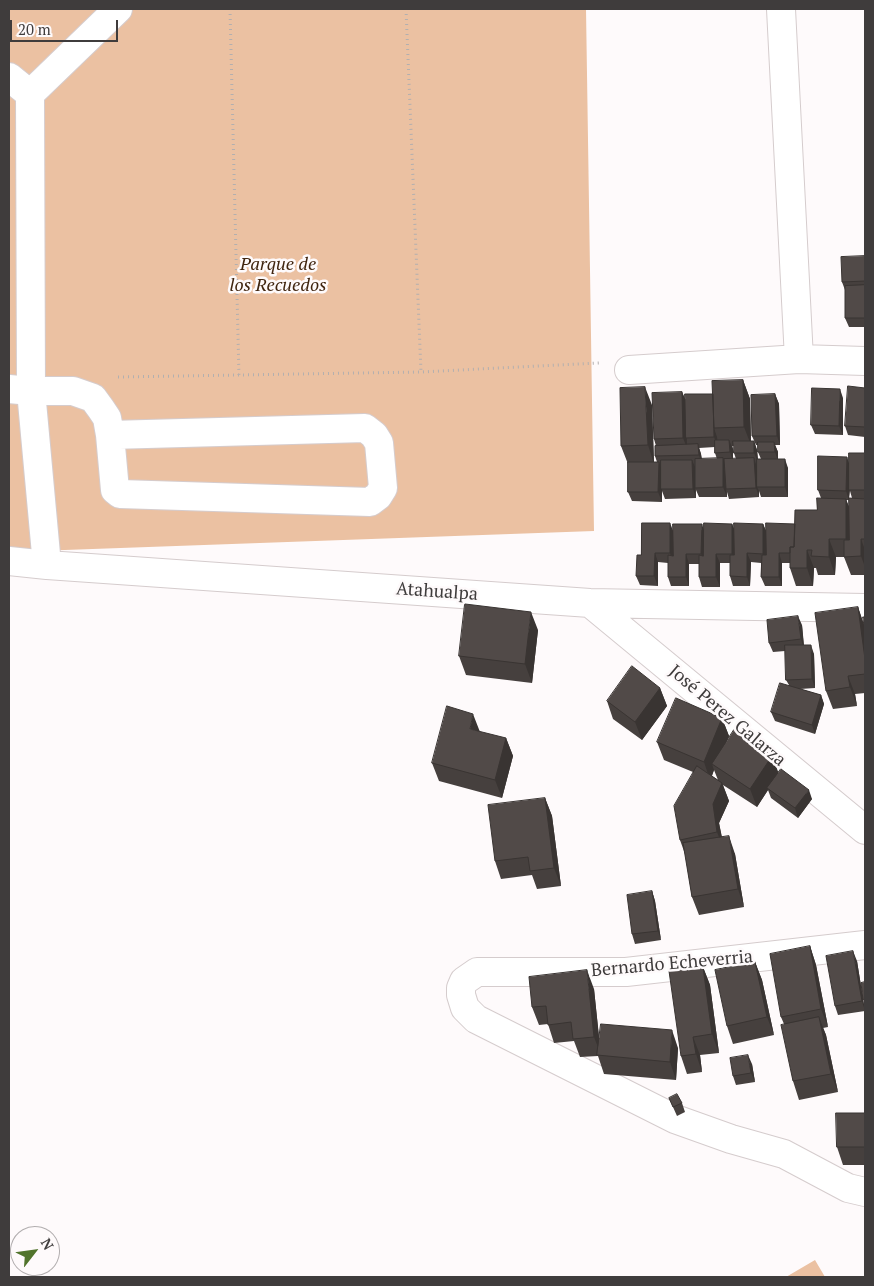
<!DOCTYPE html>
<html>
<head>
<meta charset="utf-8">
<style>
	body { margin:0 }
	#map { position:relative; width:874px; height:1286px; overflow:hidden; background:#fefafb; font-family:"PT Serif",serif }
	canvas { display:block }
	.frame { position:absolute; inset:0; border:10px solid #3f3c3c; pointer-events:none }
	.north { position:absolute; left:10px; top:1226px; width:50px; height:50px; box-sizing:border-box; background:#fefafb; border:1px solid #b2aeaf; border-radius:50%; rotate:60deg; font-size:14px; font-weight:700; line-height:20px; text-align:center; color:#3f3c3c }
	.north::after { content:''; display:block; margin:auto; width:18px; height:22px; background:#51742c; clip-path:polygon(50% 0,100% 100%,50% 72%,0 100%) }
	.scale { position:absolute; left:10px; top:20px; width:108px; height:22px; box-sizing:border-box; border:2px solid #3f3c3c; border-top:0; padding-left:6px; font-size:15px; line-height:18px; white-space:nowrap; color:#3f3c3c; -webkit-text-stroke:4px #fefafb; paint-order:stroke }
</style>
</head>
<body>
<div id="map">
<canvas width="874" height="1286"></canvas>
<div class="frame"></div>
<div class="north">N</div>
<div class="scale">20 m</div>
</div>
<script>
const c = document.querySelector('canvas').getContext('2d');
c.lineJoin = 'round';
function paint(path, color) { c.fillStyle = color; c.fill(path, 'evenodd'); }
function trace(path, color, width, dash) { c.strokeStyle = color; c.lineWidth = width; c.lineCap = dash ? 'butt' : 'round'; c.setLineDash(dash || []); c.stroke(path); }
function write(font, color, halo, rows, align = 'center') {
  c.font = font + ' "PT Serif",serif'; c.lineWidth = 5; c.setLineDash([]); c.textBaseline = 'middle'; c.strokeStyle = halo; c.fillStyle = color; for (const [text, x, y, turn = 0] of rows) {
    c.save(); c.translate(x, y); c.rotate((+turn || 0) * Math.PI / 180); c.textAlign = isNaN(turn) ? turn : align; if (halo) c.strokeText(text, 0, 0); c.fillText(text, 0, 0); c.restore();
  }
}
paint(new Path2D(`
	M9 9H586L594 531 9 552Z
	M815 1260 825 1277H786Z`), '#ebc1a2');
const minor = new Path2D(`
	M781 9 799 359
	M9 77 30 94
	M629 370 799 359 865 361
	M9 389 31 391H73L93 398 101 409 107 418 110 435 115 490 120 494 370 502 378 496 383 488 379 443 374 435 365 428 110 435
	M9 561 47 565 590 603 865 608
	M47 565 31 391 30 94 118 9
	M590 603 865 830
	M865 945 626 972H477L464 981 461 988V995L465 1008 476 1019 675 1119 731 1139 784 1154 848 1188 865 1192`);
trace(minor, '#d5cccd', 30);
trace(new Path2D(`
	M230 9 239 376
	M406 9 421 372
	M118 377 421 372 599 363`), '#b2afaf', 3, [1, 4]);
trace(minor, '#fff', 28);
paint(new Path2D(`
	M865 256V327H849L845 318V290L842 282Z
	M743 380 750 399 751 441H754L757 450 758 459H761L758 452V445H756L752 436 775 394 779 404 780 445H775L778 452V459L788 468V497H761L759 491V497L729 499 727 492V497H699L696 490V498L665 499 662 491V502L632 501 628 492V464L621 446 652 405 654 462H657L655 456 656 446 654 439 682 392 685 399 713 394ZM732 446H734V453L736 459H733V449ZM715 447V453L717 459H702L701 454 699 448Z
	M865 388V437L848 435 845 426Z
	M843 398V435L815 434 811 425Z
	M865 453V575H851L844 557H836L835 575H818L816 568H814L813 586H796L790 568V563H782V586H765L761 577V563L751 562 750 586H733L730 576V563H720V587H702L699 577V564H689V586H671L668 577V563L658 562V586L640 585 636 576 641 555 673 531 704 530 732 524 734 530 763 524 766 531 795 524 817 510 821 498 818 490 847 457 849 465ZM850 491 852 498H849ZM846 500H849V507Z
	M858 607 864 625 865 617V693L855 694 857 706 833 709 826 691Z
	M802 625 804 645 814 654 815 688 800 689 821 695 824 704 815 734 775 721 771 712 789 685 786 680 785 651 773 652 769 643Z
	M538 630 532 683 466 675 459 656Z
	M660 688 667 706 642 740 613 719 607 701Z
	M722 718 729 736 726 743 772 756 778 773 812 799 798 818 771 798 768 790 757 807 723 785 729 801 719 823 722 837 735 854 744 907 699 915 692 897 685 854 680 840 693 772 664 760 657 742ZM714 770 718 780 712 776Z
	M506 738 513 756 502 798 439 781 432 763Z
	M545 798 552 816 561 886 537 889 532 875 501 879 495 861Z
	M652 891 655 901 661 940 635 944 632 934Z
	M810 946 816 965 828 1027 823 1028 826 1035 838 1092 799 1100 793 1081 784 1024 781 1017Z
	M857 961 865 1011 838 1015 835 1006Z
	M755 962 762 980 774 1035 733 1044 727 1026Z
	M703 967 710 985 719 1053 700 1055 702 1072 687 1074 681 1056Z
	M594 989 599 1038 678 1048 676 1080 604 1074 598 1056 580 1057 574 1041 554 1043 548 1024 539 1025 532 1007Z
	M752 1064 755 1082 736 1085 733 1076Z
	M669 1098 682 1103 685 1112 677 1116Z
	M865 1113V1165H843L837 1147Z`), '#46403e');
paint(new Path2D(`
	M743 380 750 399 751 445 744 427Z
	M645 387 652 405 654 464 648 445Z
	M840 389 843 398V435L839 426Z
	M682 392 686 401 687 448 683 438Z
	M713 394 714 428 717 437 718 447 714 437Z
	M775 394 779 404 780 445 777 436Z
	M729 440 733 449V462L730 452Z
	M754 441 757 450 758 462 754 453Z
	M774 442 778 452V461L775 452Z
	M698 444 701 454 702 465 699 455Z
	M847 457 850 467 849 500 846 491Z
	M723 458 726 468V489L727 497 723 487Z
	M754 458 757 467V487L759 491V497L756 488Z
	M785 459 788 468V497L785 487Z
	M692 460 696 469 695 488 696 498 693 489Z
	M659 462 662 471V502L658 492Z
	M846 499 853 517 852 557 846 539Z
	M670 523 674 533 673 563 670 553Z
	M702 524 705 534V564L701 554Z
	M732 524 736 533V563L732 554Z
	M763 524 767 533 766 563 763 554Z
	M829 539 836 557 835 575 829 557Z
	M861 539 865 550V567L861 556Z
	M807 550 814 568 813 586 807 568Z
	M655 553 658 562V586L654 576Z
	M747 553 751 562 750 586 747 577Z
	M779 553 782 563V586L779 577Z
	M686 554 689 564V586L686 577Z
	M716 554 720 563V587L716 577Z
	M858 607 864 625 865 632V659Z
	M531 612 538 630 532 683 525 664Z
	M798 616 802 625 804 649 801 639Z
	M811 645 814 654 815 688 812 679Z
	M848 676 855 694 857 706 850 687Z
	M660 688 667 706 642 740 635 722Z
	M821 695 824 704 815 734 812 725Z
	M473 714 480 732 470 729Z
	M722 718 729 736 716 767 712 764 714 770 710 780 704 762Z
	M506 738 513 756 502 798 495 780Z
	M772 756 779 774 767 788 768 790 757 807 750 789Z
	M722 783 729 801 719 823 724 850 717 832 713 804Z
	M809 790 812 799 798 818 795 808Z
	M545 798 552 816 561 886 554 868Z
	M729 836 735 854 744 907 738 889Z
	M652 891 655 901 661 940 658 931Z
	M810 946 816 965 828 1027 821 1009Z
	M853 951 857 961 865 1011 862 1001Z
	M755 962 762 980 774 1035 767 1017Z
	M703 967 710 985 719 1053 712 1034Z
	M587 970 594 989 601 1055 594 1037Z
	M819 1017 826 1035 838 1092 831 1074Z
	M672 1030 678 1048 676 1080 670 1062Z
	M693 1037 700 1055 702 1072 696 1054Z
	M748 1055 752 1064 755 1082 751 1073Z`), '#393432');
const building = new Path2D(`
	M865 256V281L842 282 841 257Z
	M865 285V318H845V286Z
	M743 380 744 427 714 428 712 381Z
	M848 386 865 388V427L845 426Z
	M645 387 648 445 621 446 620 388Z
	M812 388 840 389 839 426 811 425Z
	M682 392 683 438 654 439 652 393Z
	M685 394H713L714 437 686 438Z
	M775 394 777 436H752L751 395Z
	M715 440H729L730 452 715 453Z
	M733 441H754V453H734Z
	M758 442H774L775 452H758Z
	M698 444 699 455 655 456V446Z
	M849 453H865V490H849Z
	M818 456 847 457 846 491 818 490Z
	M723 458V487L695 488V459Z
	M754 458 756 488 726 489 724 459Z
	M757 459H785V487H757Z
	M661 460H692L693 489H661Z
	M628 462H659L658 492H628Z
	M817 498 846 499V539H829V557L811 556 812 550H807V568H790V547H794L795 510H817Z
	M849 498 865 499V539H861V556L844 557V540H849Z
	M642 523H670V553H655L654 576H636L637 555H641Z
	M704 523 732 524V554H716V577H699V555L703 556Z
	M734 523 763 524V554L747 553V577L730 576V555H734Z
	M766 523 795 524 794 547H790V553H779V577H761L762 555H766Z
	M673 524H702L701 554H686V577H668V555L673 556Z
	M465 604 531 612 525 664 459 656Z
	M858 607 865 659V674L848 676 850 687 826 691 815 613Z
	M798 616 801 639 769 643 767 620Z
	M863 617H865V632Z
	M785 645H811L812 679 786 680Z
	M632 666 660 688 635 722 607 701Z
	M780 683 821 695 812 725 771 712Z
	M676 698 722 718 704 762 657 742Z
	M447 706 473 714 470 729 506 738 495 780 432 763Z
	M734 730 772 756 750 789 712 764Z
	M697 766 722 783 713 804 717 832 680 840 674 806Z
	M781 769 809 790 795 808 767 788Z
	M545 798 554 868 530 871 528 857 495 861 488 805Z
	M729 836 738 889 692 897 683 843Z
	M652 891 658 931 632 934 627 895Z
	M810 946 821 1009 781 1017 770 954Z
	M853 951 862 1001 835 1006 826 956Z
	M755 962 767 1017 727 1026 715 970Z
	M703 967 712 1034 693 1037 696 1054 681 1056 669 971Z
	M587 970 594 1037 573 1039 571 1022 548 1025 546 1006 532 1007 529 977Z
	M865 982V999L863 1000 861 983Z
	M819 1017 831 1074 793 1081 781 1025Z
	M601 1024 672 1030 670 1062 597 1055Z
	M748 1055 751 1073 733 1076 730 1058Z
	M677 1094 682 1103 673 1107 669 1098Z
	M836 1113H865V1147H837Z`);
paint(building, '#514a48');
trace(building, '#393432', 1);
write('italic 18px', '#40250f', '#fefafb', [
	["Parque de",278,265],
	["los Recuedos",278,286]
]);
write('18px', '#3f3c3c', '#fefafb', [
	["Atahualpa",437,592,4],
	["José Perez Galarza",727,716,40],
	["Bernardo Echeverria",672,964,-5]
]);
</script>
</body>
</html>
